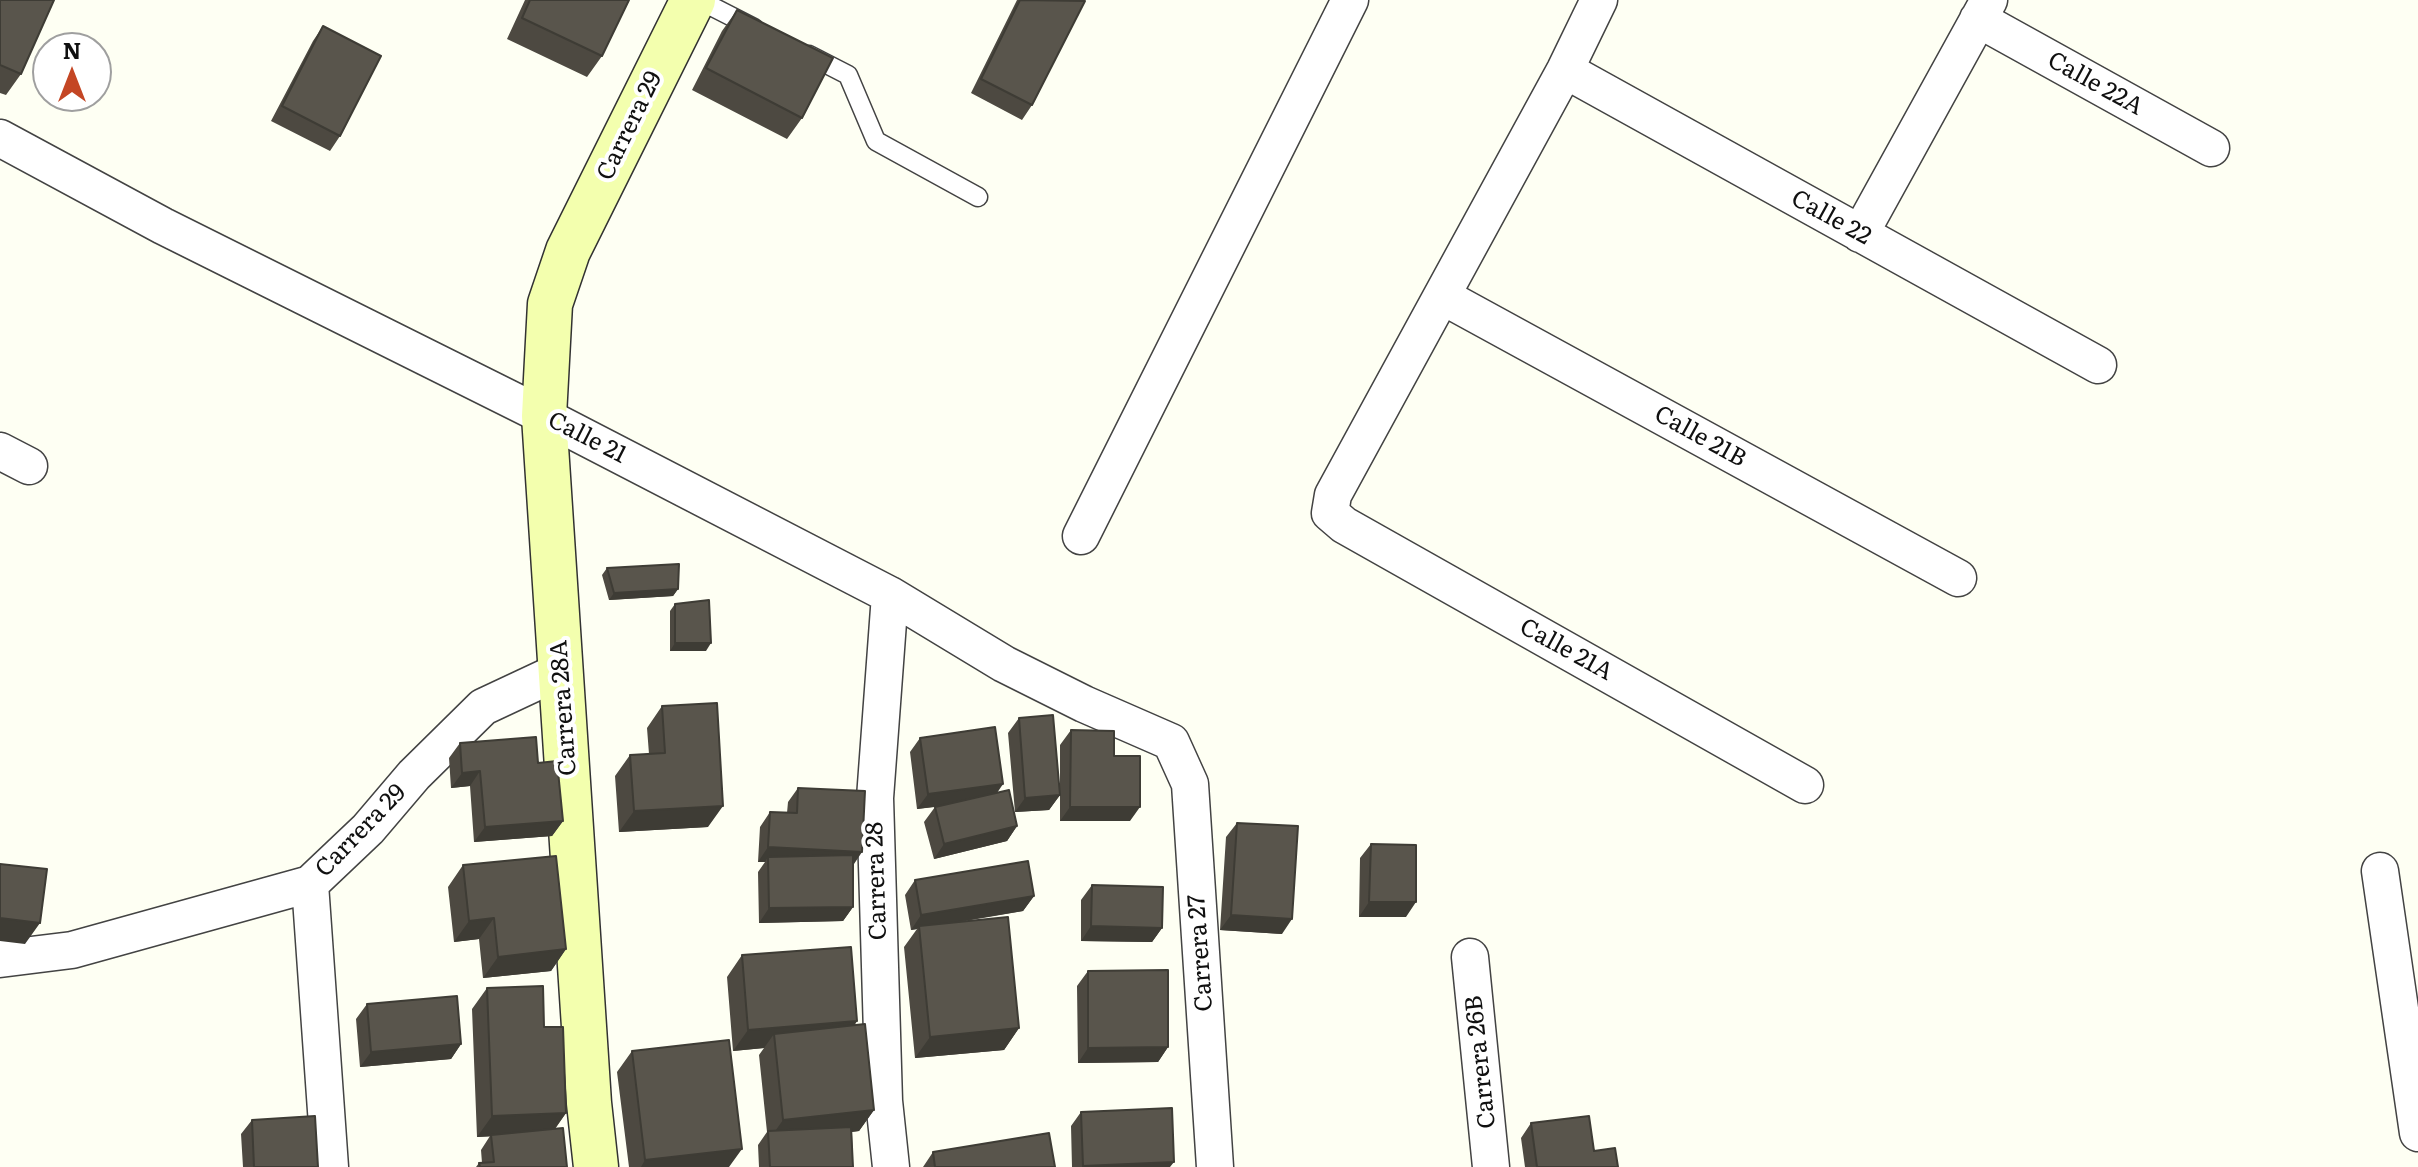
<!DOCTYPE html>
<html>
<head>
<meta charset="utf-8">
<style>
	body { margin:0 }
	#map { position:relative; width:2418px; height:1167px; overflow:hidden; background:#fefff3; font-family:Literata,serif }
	canvas { display:block }
	.north { position:absolute; left:32px; top:32px; width:80px; height:80px; box-sizing:border-box; background:#fff; border:2px solid #9f9f9f; border-radius:50%; rotate:0deg; font-size:22px; font-weight:700; line-height:32px; text-align:center; color:#101010 }
	.north::after { content:''; display:block; margin:auto; width:28px; height:36px; background:#c44624; clip-path:polygon(50% 0,100% 100%,50% 72%,0 100%) }
</style>
</head>
<body>
<div id="map">
<canvas width="2418" height="1167"></canvas>
<div class="north">N</div>
</div>
<script>
const c = document.querySelector('canvas').getContext('2d');
c.lineJoin = 'round';
function trace(path, color, width, dash) { c.strokeStyle = color; c.lineWidth = width; c.lineCap = dash ? 'butt' : 'round'; c.setLineDash(dash || []); c.stroke(path); }
function paint(path, color) { c.fillStyle = color; c.fill(path, 'evenodd'); }
function write(font, color, halo, rows, align = 'center') {
  c.font = font + ' Literata,serif'; c.lineWidth = 8; c.setLineDash([]); c.textBaseline = 'middle'; c.strokeStyle = halo; c.fillStyle = color; for (const [text, x, y, turn = 0] of rows) {
    c.save(); c.translate(x, y); c.rotate((+turn || 0) * Math.PI / 180); c.textAlign = isNaN(turn) ? turn : align; if (halo) c.strokeText(text, 0, 0); c.fillText(text, 0, 0); c.restore();
  }
}
const lane = new Path2D(`
	M699 0 754 28
	M809 55 848 75 876 141 978 197`);
const street = new Path2D(`
	M1599 0 1565 70 1333 495 1330 513 1344 525 1805 785
	M1978 19 2211 148
	M1565 70 2098 365
	M0 138 163 226 544 416 890 595 1004 664 1084 704 1171 742 1190 784 1215 1167
	M1860 234 1989 0
	M1442 296 1958 578
	M0 451 29 466
	M1081 536 1350 0
	M890 595 875 798 884 1101 891 1167
	M2380 871 2418 1133
	M310 884 330 1167
	M1470 957 1491 1167
	M0 959 72 950 310 884 368 829 414 775 483 707 562 670`);
const secondary = new Path2D(`
	M596 1167 589 1103 544 416 550 304 568 251 693 0`);
trace(lane, '#434343', 21);
trace(street, '#434343', 39);
trace(secondary, '#323232', 47);
trace(lane, '#fff', 18);
trace(street, '#fff', 36);
trace(secondary, '#f3ffae', 44);
paint(new Path2D(`
	M0 0 21 74 6 95 0 93Z
	M525 0H629L602 56 587 77 507 39Z
	M1017 0H1084L1032 105 1022 120 971 93Z
	M737 10 802 118 787 139 692 90 722 31Z
	M323 26 340 136 330 151 271 121 313 41Z
	M607 568 678 589 673 596 609 600 602 575Z
	M675 604 706 651H670V611Z
	M662 706 708 827 619 832 615 776 630 755 649 754 647 728Z
	M1019 718 1060 795 1049 810 1015 812 1008 733Z
	M1071 730 1114 756 1130 821H1060V745Z
	M920 738 998 792 1017 826 1007 841 934 859 924 822 935 807 917 809 910 752Z
	M460 743 538 763 563 821 552 836 474 842 470 786 451 788 449 758Z
	M798 788 853 865V907L843 921 759 923 758 872 765 862H758L760 827 770 812 787 813 788 802Z
	M1237 823 1282 934 1220 930 1226 837Z
	M1371 844 1406 917H1359L1360 858Z
	M463 865 566 949 551 971 483 978 479 939 454 942 448 887Z
	M915 880 1034 896 1023 911 960 922 1019 1028 1004 1050 915 1058 904 947 917 929 911 930 905 895Z
	M1092 885 1162 928 1152 942 1081 941V900Z
	M742 955 857 1021 854 1026 874 1110 859 1131 852 1132 853 1167H759L758 1145 767 1132 759 1055 764 1048 733 1051 727 977Z
	M1088 971 1168 1047 1158 1062 1078 1063 1077 986Z
	M487 988 544 1027 566 1113 555 1129 567 1167H476L479 1163H482L481 1150 490 1136 477 1137 472 1009Z
	M367 1004 461 1044 451 1059 360 1067 356 1019Z
	M632 1051 729 1167H629L617 1072Z
	M1081 1112 1170 1167H1072L1071 1126Z
	M252 1120 318 1167H243L241 1134Z
	M1531 1123 1594 1151 1618 1167H1525L1521 1138Z
	M933 1152 1055 1167H923Z`), '#4d4941');
paint(new Path2D(`
	M678 589 673 596 609 600 614 593Z
	M675 643H711L706 651H670Z
	M480 771 470 786 451 788 462 773Z
	M1003 784 993 799 917 809 928 794Z
	M1060 795 1049 810 1015 812 1025 798Z
	M723 806 708 827 619 832 634 811Z
	M1070 807H1140L1130 821H1060Z
	M563 821 552 836 474 842 485 827Z
	M1017 826 1007 841 934 859 944 844Z
	M768 847 862 852 852 867 768 857 765 862H758Z
	M1034 896 1023 911 919 928V926L917 929 911 930 921 915Z
	M1369 902H1416L1406 917H1359Z
	M853 907 843 921 759 923 769 908Z
	M1231 915 1292 919 1282 934 1220 930Z
	M0 918 40 923 25 944 0 941Z
	M494 918 479 939 454 942 469 921Z
	M1091 926 1162 928 1152 942 1081 941Z
	M566 949 551 971 483 978 498 957Z
	M857 1021 842 1042 774 1034 764 1048 733 1051 748 1030Z
	M1019 1028 1004 1050 915 1058 930 1037Z
	M461 1044 451 1059 360 1067 371 1052Z
	M1168 1047 1158 1062 1078 1063 1088 1048Z
	M874 1110 859 1131 768 1141 783 1120Z
	M566 1113 551 1134 477 1137 492 1116Z
	M742 1149 729 1167H641L645 1160Z
	M1174 1162 1170 1167H1082L1083 1166Z`), '#3e3c35');
const building = new Path2D(`
	M0 0H54L21 74 0 65Z
	M530 0H629L602 56 522 18Z
	M1020 0 1085 1 1032 105 981 79Z
	M737 10 833 58 802 118 706 68Z
	M323 26 381 56 340 136 282 106Z
	M679 564 678 589 614 593 607 568Z
	M709 600 711 643H675V604Z
	M717 703 723 806 634 811 630 755 665 753 662 706Z
	M1053 715 1060 795 1025 798 1019 718Z
	M995 727 1003 784 928 794 920 738Z
	M1071 730 1114 731V756H1140V807H1070Z
	M536 737 538 763 557 761 563 821 485 827 480 771 462 773 460 743Z
	M798 788 865 791 862 852 768 847 770 812 797 813Z
	M1009 790 1017 826 944 844 935 807Z
	M1237 823 1298 826 1292 919 1231 915Z
	M1371 844 1416 845V902H1369Z
	M853 855V907L769 908 768 857Z
	M556 856 566 949 498 957 494 918 469 921 463 865Z
	M1028 861 1034 896 921 915 915 880Z
	M0 864 47 869 40 923 0 918Z
	M1092 885 1163 887 1162 928 1091 926Z
	M1008 917 1019 1028 930 1037 919 926Z
	M851 947 857 1021 748 1030 742 955Z
	M1168 970V1047L1088 1048V971Z
	M543 986 544 1027H563L566 1113 492 1116 487 988Z
	M457 996 461 1044 371 1052 367 1004Z
	M865 1024 874 1110 783 1120 774 1034Z
	M729 1040 742 1149 645 1160 632 1051Z
	M1172 1108 1174 1162 1083 1166 1081 1112Z
	M315 1116 318 1167H254L252 1120Z
	M1589 1116 1594 1151 1615 1148 1618 1167H1537L1531 1123Z
	M851 1127 853 1167H770L768 1131Z
	M563 1128 567 1167H480L479 1163 494 1162 491 1135Z
	M1049 1133 1055 1167H935L933 1152Z`);
paint(building, '#59554c');
trace(building, '#3e3c35', 2);
write('24px', '#101010', '#fff', [
	["Calle 22A",2095,84,29],
	["Carrera 29",630,126,-64],
	["Calle 22",1831,218,29],
	["Calle 21B",1700,437,29],
	["Calle 21",587,438,27],
	["Calle 21A",1566,650,29],
	["Carrera 28A",564,708,-94],
	["Carrera 29",361,831,-46],
	["Carrera 28",877,881,-92],
	["Carrera 27",1201,953,-94],
	["Carrera 26B",1481,1062,-96]
]);
</script>
</body>
</html>
